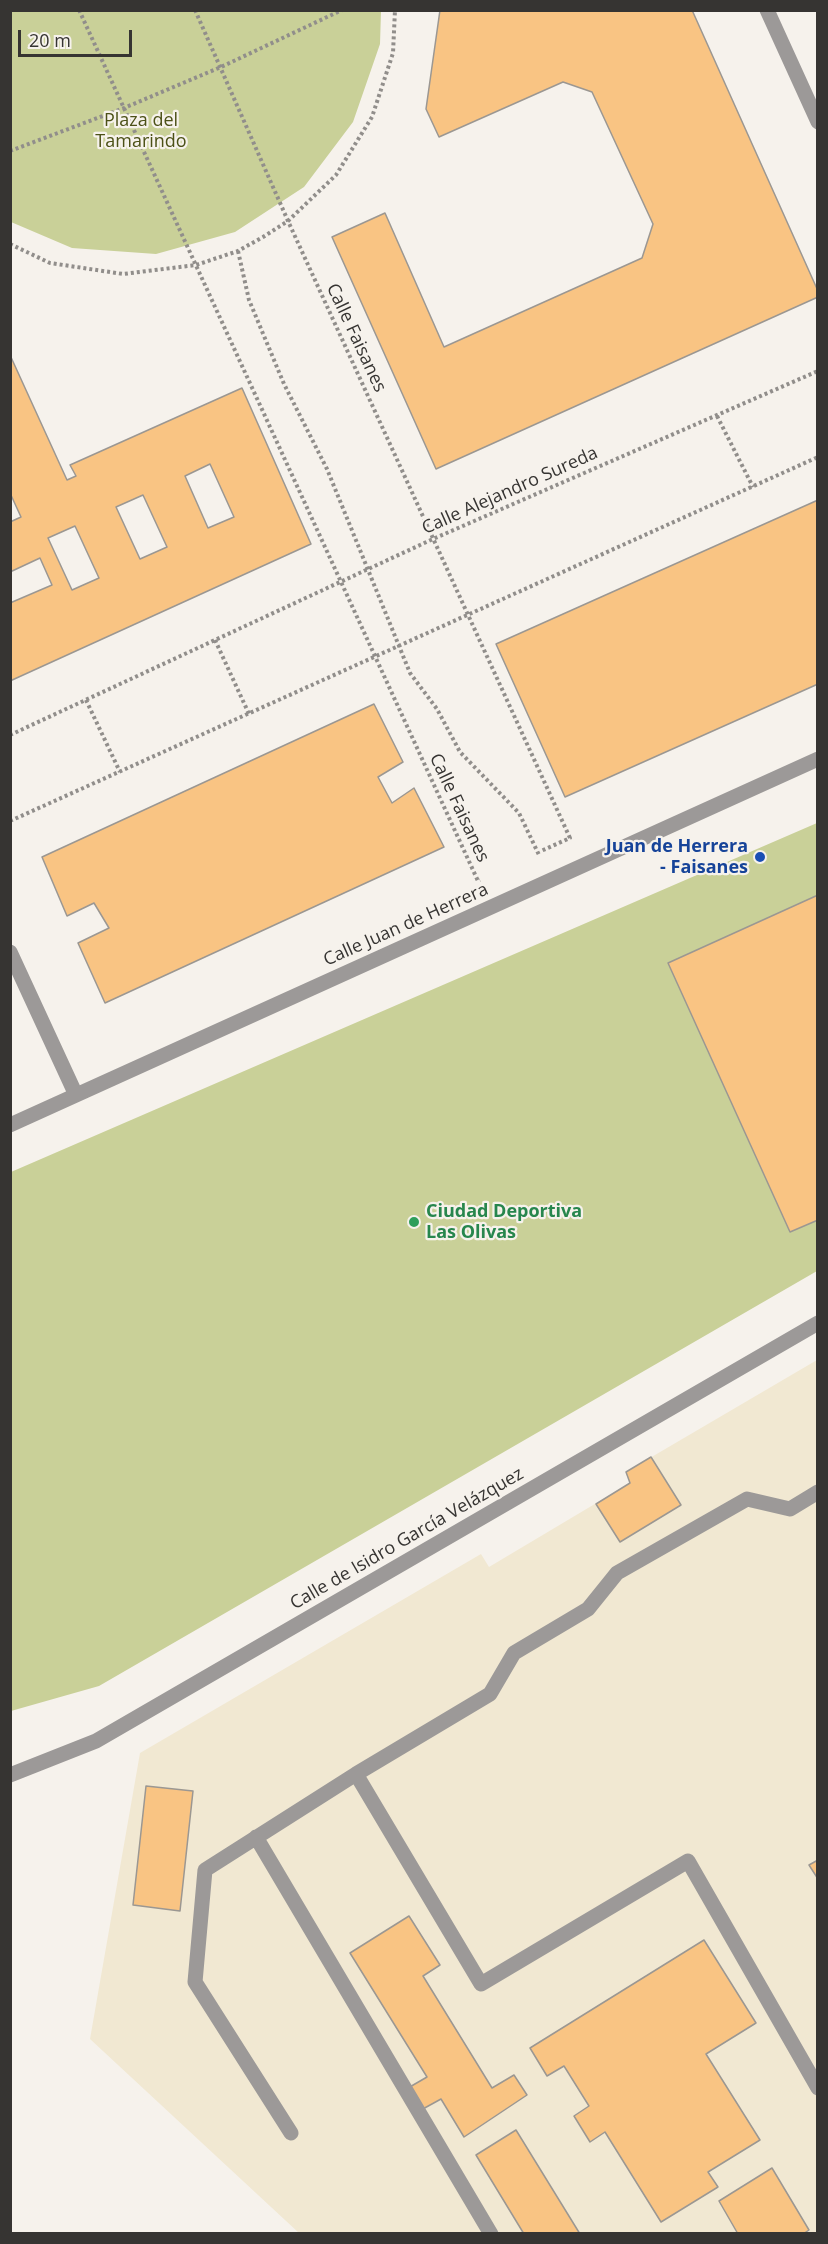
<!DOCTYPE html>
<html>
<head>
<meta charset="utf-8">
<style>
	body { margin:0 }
	#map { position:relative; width:828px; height:2244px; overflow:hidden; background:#f6f2ec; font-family:"Open Sans",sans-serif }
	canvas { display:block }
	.frame { position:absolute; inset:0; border:12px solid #363432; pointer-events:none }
	.scale { position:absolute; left:18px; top:30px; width:114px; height:27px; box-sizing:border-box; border:3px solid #363432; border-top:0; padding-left:8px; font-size:18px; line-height:21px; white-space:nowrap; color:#363432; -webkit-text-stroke:4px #f6f2ec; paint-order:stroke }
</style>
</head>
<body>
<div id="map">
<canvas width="828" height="2244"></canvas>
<div class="frame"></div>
<div class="scale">20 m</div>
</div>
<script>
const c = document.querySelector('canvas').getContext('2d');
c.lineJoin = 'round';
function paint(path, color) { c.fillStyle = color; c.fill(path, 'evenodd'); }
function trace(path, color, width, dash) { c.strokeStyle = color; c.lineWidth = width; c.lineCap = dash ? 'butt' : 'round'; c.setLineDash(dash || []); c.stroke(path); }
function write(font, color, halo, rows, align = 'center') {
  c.font = font + ' "Open Sans",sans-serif'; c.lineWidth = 4.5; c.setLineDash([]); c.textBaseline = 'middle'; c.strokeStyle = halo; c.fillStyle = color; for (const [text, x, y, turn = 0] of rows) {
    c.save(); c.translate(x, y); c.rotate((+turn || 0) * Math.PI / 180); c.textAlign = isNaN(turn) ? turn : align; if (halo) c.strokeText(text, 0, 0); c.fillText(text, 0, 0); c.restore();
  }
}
paint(new Path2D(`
	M817 1360V2233H299L90 2039 140 1753 481 1554 489 1567 630 1483 626 1472Z`), '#f1e8d2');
paint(new Path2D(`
	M10 11H381L380 44 353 122 304 187 235 232 156 254 72 248 11 222Z
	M817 823V1271L99 1686 11 1711V1172Z`), '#c9d098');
const building = new Path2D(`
	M440 10H692L818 291V297L436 469 332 237 385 213 444 347 642 258 653 224 592 92 563 82 439 137 426 109Z
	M10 355 67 480 76 476 70 465 242 388 311 544 10 681V603L52 585 40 558 10 572V522L21 517 10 493ZM210 464 234 517 208 528 185 476ZM143 495 167 547 140 559 116 507ZM75 526 99 578 72 590 48 538Z
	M818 500V684L565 797 496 644Z
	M374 704 403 762 378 777 392 803 414 788 444 847 105 1003 78 943 109 928 94 903 67 916 42 857Z
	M818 895V1220L790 1232 668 963Z
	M651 1457 681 1505 620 1542 596 1504 630 1483 626 1472Z
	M146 1786 193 1791 180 1911 133 1905Z
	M818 1860V1879L809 1865Z
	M409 1916 440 1965 423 1976 492 2088 514 2075 527 2095 464 2137 441 2099 421 2110 408 2088 427 2077 350 1953Z
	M704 1940 756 2023 706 2054 760 2140 708 2172 718 2187 661 2222 605 2132 590 2142 574 2116 589 2106 564 2066 547 2076 530 2048Z
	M516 2130 580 2234H524L476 2155Z
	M772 2168 809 2230 803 2234H738L719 2201Z`);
paint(building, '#f9c483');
trace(building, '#9b9792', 1.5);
trace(new Path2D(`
	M79 10 478 881 480 880
	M195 10 288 221 570 838 541 851
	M10 151 124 108 221 67 342 10
	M10 244 50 263 123 274 196 265 238 251 263 237 288 221 336 175 372 117 393 53 395 10
	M238 251 249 300 284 384 327 469 410 673 437 709 460 752 519 813 539 855
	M717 416 753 487
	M215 640 249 714
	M86 700 120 772
	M10 735 433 539 818 371
	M10 821 818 457`), '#918e8b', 4, [3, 3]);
trace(new Path2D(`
	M767 10 818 122
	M10 952 76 1095
	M10 1125 818 759
	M356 1774 481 1984 688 1861 818 2088
	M10 1775 96 1741 818 1323
	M256 1837 491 2234
	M291 2133 195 1982 205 1870 356 1774 490 1694 514 1653 588 1609 617 1573 747 1499 790 1509 818 1492`), '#9c9998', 15);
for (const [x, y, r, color] of [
	[760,857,6,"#1a4fb4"],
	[414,1222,6,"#2e9e5b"]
]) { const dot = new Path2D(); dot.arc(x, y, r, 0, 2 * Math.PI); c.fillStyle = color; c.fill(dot); trace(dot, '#f6f2ec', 2); }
write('18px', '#4c5117', '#f6f2ec', [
	["Plaza del",141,121],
	["Tamarindo",141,142]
]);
write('18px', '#363432', '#f6f2ec', [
	["Calle Faisanes",356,338,65],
	["Calle Alejandro Sureda",510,491,-24],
	["Calle Faisanes",459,808,65],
	["Calle Juan de Herrera",406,925,-24],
	["Calle de Isidro García Velázquez",407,1539,-30]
]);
write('bold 18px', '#164399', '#f6f2ec', [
	["Juan de Herrera",748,847],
	["- Faisanes",748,868]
], 'right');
write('bold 18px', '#27864d', '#f6f2ec', [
	["Ciudad Deportiva",426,1212],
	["Las Olivas",426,1233]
], 'left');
</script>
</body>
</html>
